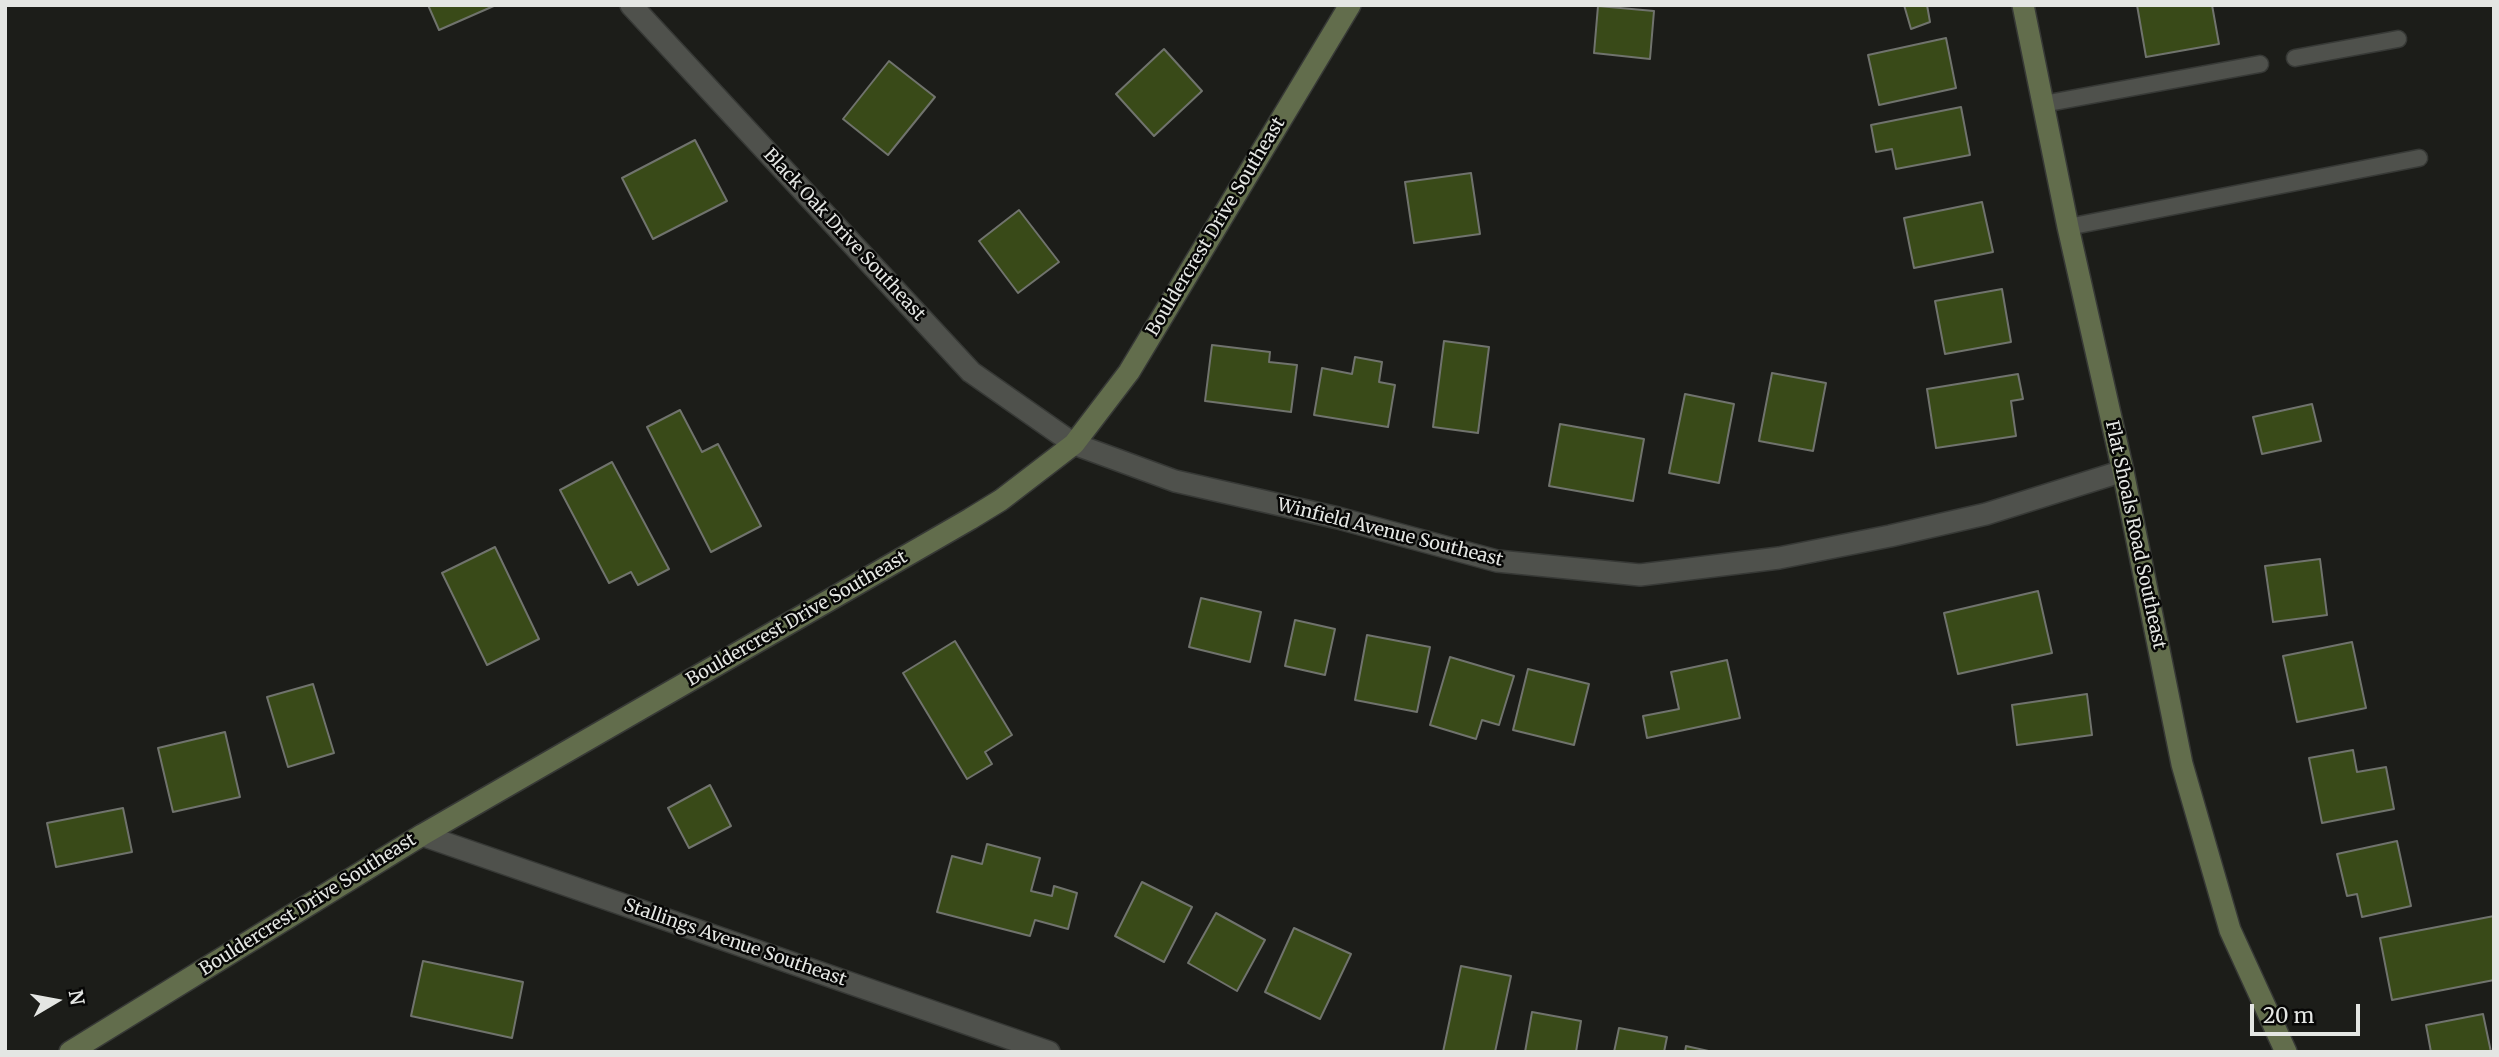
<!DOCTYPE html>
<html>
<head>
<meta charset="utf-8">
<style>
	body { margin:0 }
	#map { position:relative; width:2499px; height:1057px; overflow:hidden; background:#1c1d19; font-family:Merriweather,serif }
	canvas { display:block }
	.frame { position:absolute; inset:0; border:7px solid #e4e6e3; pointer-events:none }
	.north { position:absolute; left:21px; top:966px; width:70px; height:70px; -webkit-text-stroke:5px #070706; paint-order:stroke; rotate:80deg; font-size:19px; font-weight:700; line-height:28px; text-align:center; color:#e4e6e3 }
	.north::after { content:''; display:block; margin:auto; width:24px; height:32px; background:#e4e6e3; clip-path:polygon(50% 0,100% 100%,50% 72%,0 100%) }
	.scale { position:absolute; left:2250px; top:1004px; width:110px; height:32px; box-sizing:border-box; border:4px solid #e4e6e3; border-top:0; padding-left:9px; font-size:21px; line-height:24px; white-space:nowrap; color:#e4e6e3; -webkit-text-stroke:5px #070706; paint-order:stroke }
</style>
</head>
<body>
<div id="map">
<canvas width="2499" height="1057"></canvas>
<div class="frame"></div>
<div class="north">N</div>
<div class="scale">20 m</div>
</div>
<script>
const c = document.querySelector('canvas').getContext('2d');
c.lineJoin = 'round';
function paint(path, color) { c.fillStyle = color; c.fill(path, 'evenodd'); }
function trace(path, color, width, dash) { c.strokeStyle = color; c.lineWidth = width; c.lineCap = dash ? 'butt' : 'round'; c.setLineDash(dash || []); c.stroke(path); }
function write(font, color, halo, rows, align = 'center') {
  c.font = font + ' Merriweather,serif'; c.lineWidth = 5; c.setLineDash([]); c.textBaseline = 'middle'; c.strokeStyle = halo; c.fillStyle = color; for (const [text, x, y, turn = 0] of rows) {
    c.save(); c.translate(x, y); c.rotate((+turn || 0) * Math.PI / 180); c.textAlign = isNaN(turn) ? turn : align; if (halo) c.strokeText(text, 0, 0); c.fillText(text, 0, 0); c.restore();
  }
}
const building = new Path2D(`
	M428 5H496L439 30Z
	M1904 5H1927L1930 22 1911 29Z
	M2137 5H2212L2219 44 2146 57Z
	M1598 6 1654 11 1650 59 1594 53Z
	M1946 38 1956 88 1879 105 1868 55Z
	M1164 49 1202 91 1154 136 1116 94Z
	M889 61 935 97 888 155 843 119Z
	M1961 107 1970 155 1896 169 1892 149 1876 152 1871 125Z
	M695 140 727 201 653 239 622 178Z
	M1471 173 1480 234 1414 243 1405 182Z
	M1982 202 1993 252 1914 268 1904 218Z
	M1019 210 1059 262 1018 293 979 241Z
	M2002 289 2011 342 1945 354 1935 301Z
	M1444 341 1489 347 1478 433 1433 427Z
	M1212 345 1270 352 1269 362 1297 365 1291 412 1205 401Z
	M1355 357 1382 362 1379 382 1395 385 1388 427 1314 415 1322 368 1352 374Z
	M1772 373 1826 383 1813 451 1759 441Z
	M2018 374 2023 399 2011 401 2016 436 1936 448 1927 389Z
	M1685 394 1734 404 1719 483 1669 473Z
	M2312 404 2321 441 2262 454 2253 417Z
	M680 410 702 452 718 444 761 526 711 552 647 427Z
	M1560 424 1644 439 1633 501 1549 486Z
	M612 462 669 569 638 585 631 572 609 583 560 490Z
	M495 547 539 639 487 665 442 573Z
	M2320 559 2327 615 2273 622 2265 566Z
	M2038 591 2052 653 1958 674 1944 613Z
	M1201 598 1261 612 1250 662 1189 647Z
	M1295 620 1335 629 1325 675 1285 666Z
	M1367 635 1430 647 1417 712 1355 700Z
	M955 641 1012 735 985 752 992 764 967 779 903 673Z
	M2352 642 2366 708 2297 722 2283 656Z
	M1450 657 1514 676 1499 725 1482 720 1476 739 1430 725Z
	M1727 660 1740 718 1647 738 1643 716 1679 709 1671 672Z
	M1528 669 1589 684 1574 745 1513 730Z
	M313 684 334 753 288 767 267 697Z
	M2087 694 2092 735 2017 745 2012 705Z
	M225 732 240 797 173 812 158 748Z
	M2353 750 2357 772 2386 767 2394 809 2322 823 2309 758Z
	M710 785 731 826 689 848 668 808Z
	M123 808 132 852 56 867 47 823Z
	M2397 841 2411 906 2362 917 2357 894 2347 896 2337 854Z
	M987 844 1040 858 1031 891 1052 896 1054 886 1077 893 1068 929 1035 920 1030 936 937 912 952 856 982 864Z
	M1142 882 1192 907 1164 962 1115 936Z
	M1216 913 1265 940 1237 991 1188 963Z
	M2494 916V980L2392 1000 2380 938Z
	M1294 928 1351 954 1320 1019 1265 992Z
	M423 961 523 982 512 1038 411 1016Z
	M1461 966 1511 976 1495 1052H1443Z
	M1532 1012 1581 1021 1576 1052H1525Z
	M2483 1014 2491 1052H2431L2426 1025Z
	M1619 1028 1667 1037 1664 1052H1614Z
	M1686 1046 1713 1052H1685Z`);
paint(building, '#394a18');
trace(building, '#70736d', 2);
const lane = new Path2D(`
	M2295 58 2398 39
	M2043 104 2260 64
	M2068 227 2419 158`);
const street = new Path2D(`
	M631 5 971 372 1074 444 1175 481 1338 518 1497 561 1640 575 1779 558 1890 536 1986 514 2123 471
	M422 835 1049 1052`);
const secondary = new Path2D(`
	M2023 5 2068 227 2123 471 2182 764 2230 930 2286 1052
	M70 1052 422 835 970 519 1001 500 1074 444 1129 372 1350 5`);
trace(lane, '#373936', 19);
trace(street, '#373936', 24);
trace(secondary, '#373936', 24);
trace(lane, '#4f514c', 16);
trace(street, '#4f514c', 21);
trace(secondary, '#626d4c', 21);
write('18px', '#e4e6e3', '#070706', [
	["Bouldercrest Drive Southeast",1216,227,-59],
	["Black Oak Drive Southeast",844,235,47],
	["Winfield Avenue Southeast",1390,533,14],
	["Flat Shoals Road Southeast",2135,535,78],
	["Bouldercrest Drive Southeast",797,619,-30],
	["Bouldercrest Drive Southeast",308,905,-32],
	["Stallings Avenue Southeast",735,943,19]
]);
</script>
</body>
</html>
